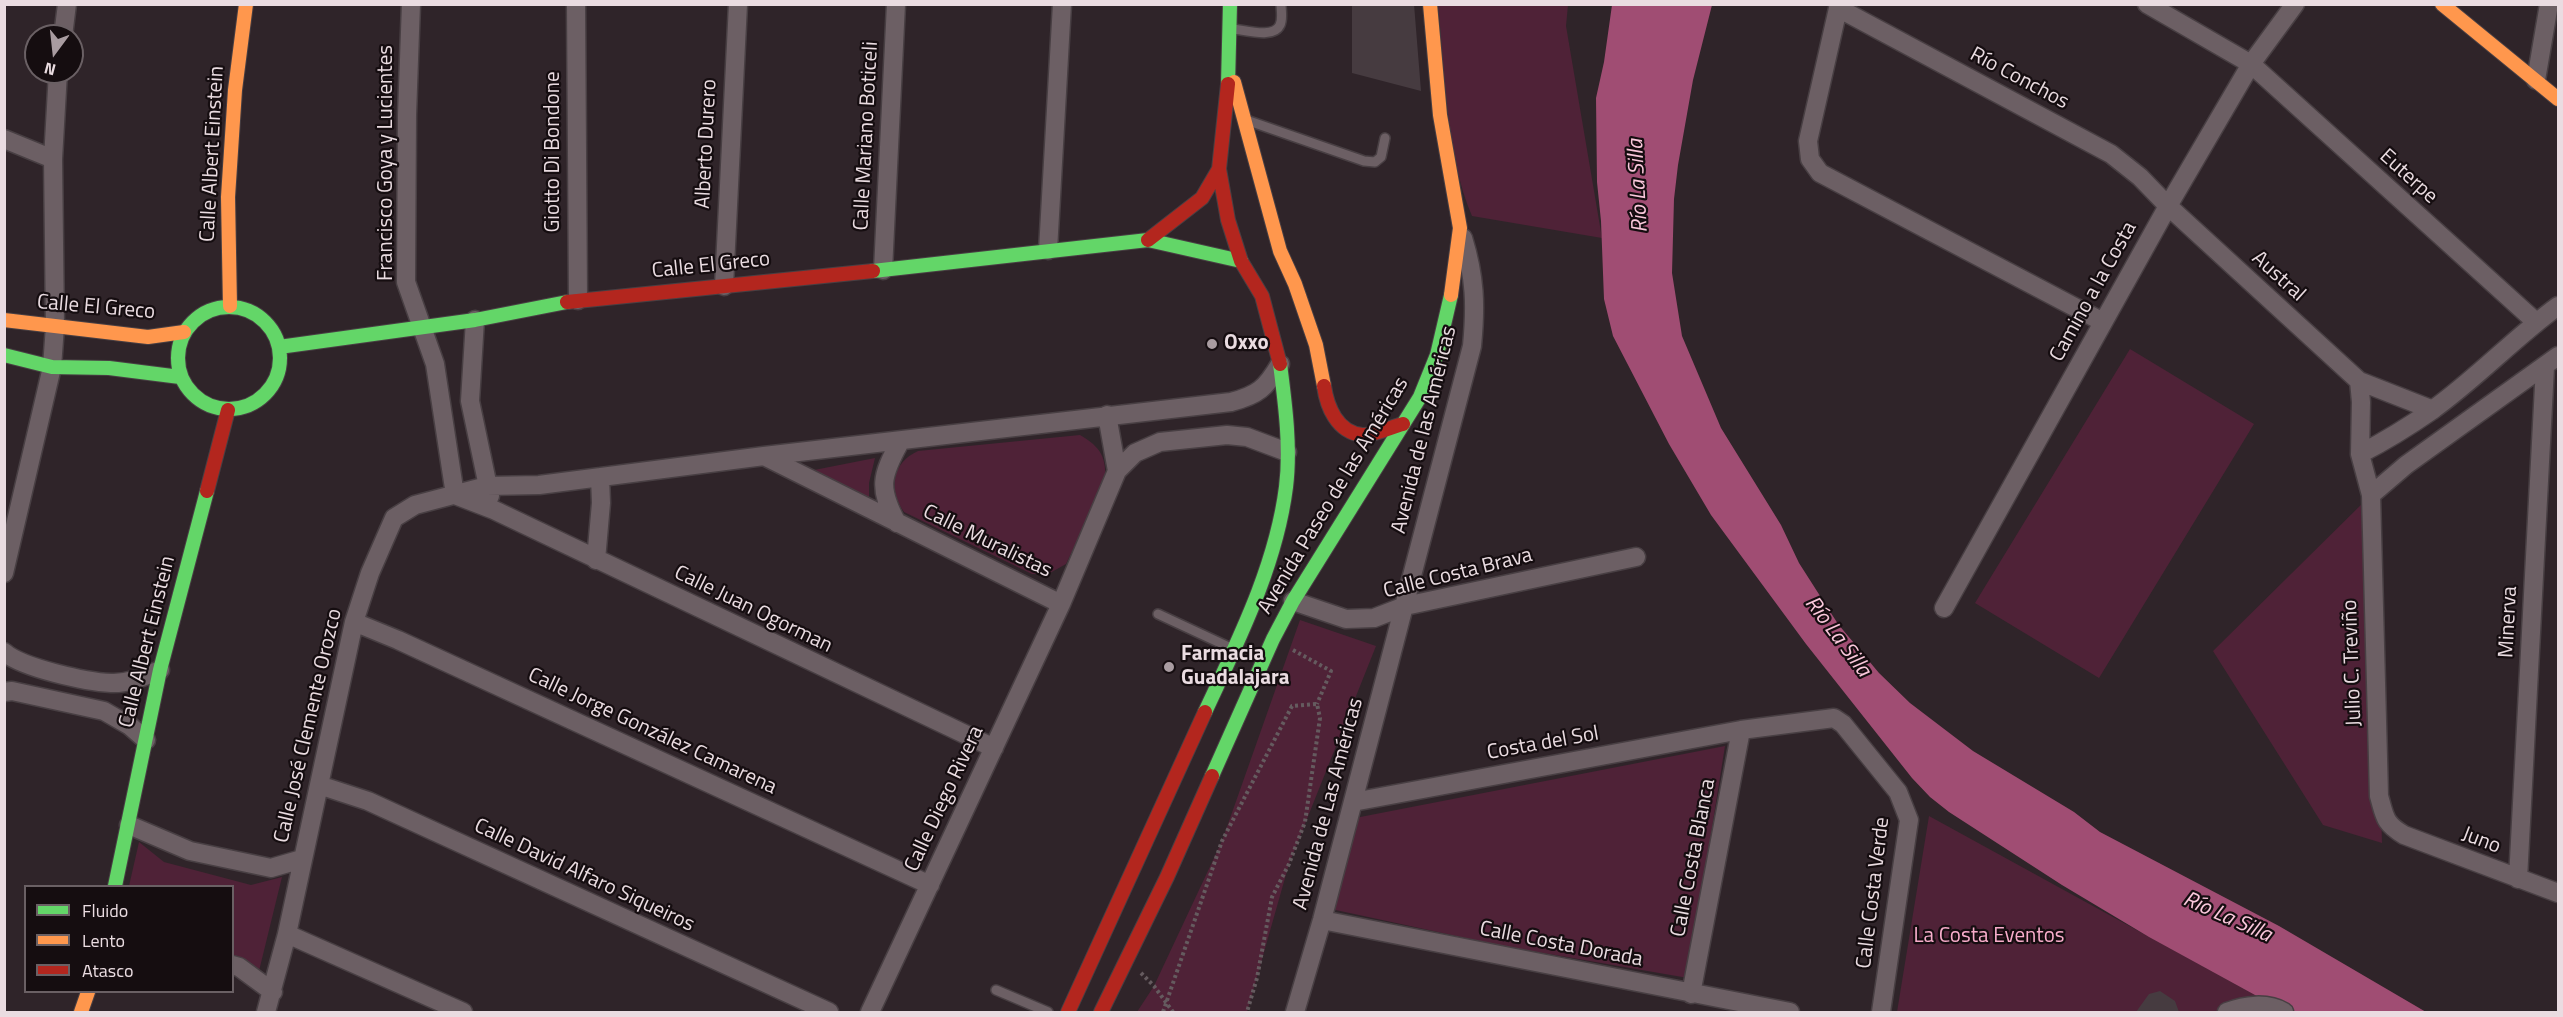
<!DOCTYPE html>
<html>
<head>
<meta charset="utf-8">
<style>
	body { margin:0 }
	#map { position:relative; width:2563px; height:1017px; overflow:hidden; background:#2f2429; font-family:"Titillium Web",sans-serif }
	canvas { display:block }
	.frame { position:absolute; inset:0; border:6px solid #eadce1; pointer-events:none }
	.legend { position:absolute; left:24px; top:885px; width:210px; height:108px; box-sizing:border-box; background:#150d10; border:2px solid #6a6064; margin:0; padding:8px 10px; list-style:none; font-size:18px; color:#eadce1 }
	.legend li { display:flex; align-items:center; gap:12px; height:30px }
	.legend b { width:30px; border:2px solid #6a6064 }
	.north { position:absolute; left:24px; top:24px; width:60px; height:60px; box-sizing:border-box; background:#150d10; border:2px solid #6a6064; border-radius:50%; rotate:195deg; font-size:16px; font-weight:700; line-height:24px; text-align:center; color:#eadce1 }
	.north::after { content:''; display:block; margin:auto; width:21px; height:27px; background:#a99ca1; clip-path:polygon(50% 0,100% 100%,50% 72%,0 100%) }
</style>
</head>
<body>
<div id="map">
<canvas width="2563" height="1017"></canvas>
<div class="frame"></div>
<ul class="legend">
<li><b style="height:8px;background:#63d668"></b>Fluido</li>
<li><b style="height:8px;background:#ff974d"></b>Lento</li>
<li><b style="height:8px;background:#b3261e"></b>Atasco</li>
</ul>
<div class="north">N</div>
</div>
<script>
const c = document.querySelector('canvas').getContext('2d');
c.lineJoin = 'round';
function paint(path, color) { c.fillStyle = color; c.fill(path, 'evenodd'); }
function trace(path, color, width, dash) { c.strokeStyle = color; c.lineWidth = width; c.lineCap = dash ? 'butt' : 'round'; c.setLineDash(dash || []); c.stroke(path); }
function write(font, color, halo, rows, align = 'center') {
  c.font = font + ' "Titillium Web",sans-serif'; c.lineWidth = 4.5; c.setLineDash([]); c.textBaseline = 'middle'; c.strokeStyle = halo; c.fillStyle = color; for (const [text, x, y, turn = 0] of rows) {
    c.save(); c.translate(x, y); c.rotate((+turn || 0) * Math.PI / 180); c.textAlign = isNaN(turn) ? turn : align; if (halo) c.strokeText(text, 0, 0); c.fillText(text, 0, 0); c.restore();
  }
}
paint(new Path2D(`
	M1438 5H1568L1566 26 1602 238 1472 216C1446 155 1445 71 1438 5Z
	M2130 349 2254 424 2099 678 1975 603Z
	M1080 435C1101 447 1107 458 1105 482L1066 564 1048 574H1032L904 512C888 489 892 463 918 451Z
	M875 458 869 483V501L804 472Z
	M2371 495 2382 843 2323 825 2213 651Z
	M1300 620 1376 646 1289 864 1247 1012H1137L1154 986 1222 841Z
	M1725 746 1688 978 1503 946 1331 909 1350 819Z
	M1929 816 2286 1012H1897Z
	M139 842 164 862 251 885 282 877 259 971 233 956 232 886H129Z`), '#4f2237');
paint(new Path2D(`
	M1612 5H1712L1693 80 1678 165 1674 199 1672 273 1682 336 1721 428 1781 525 1799 563 1838 624 1879 673 1910 703 1973 751 2074 812 2100 832 2279 926 2426 1012H2286L2149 937 2062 885 1949 812 1930 797 1912 778 1806 644 1711 515 1669 444 1613 336 1604 299 1601 221 1597 182 1596 98 1604 62Z`), '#a04d73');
paint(new Path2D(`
	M1352 4H1414L1421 91 1352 73Z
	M2160 991 2175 1001 2179 1012H2136L2149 994Z`), '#463b40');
const lane = new Path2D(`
	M1233 29C1245 30 1274 39 1280 25 1283 19 1281 10 1281 4
	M1249 121 1364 161 1375 162 1381 157 1385 138
	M1158 614 1231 648
	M996 990 1048 1012`);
const street = new Path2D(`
	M411 4 407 115 406 282 435 364 455 495
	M576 4 578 300
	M1839 4 1808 141 1810 159 1820 173 2103 322
	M2147 4 2251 64 2536 322
	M1838 8 2111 154 2140 177 2168 206 2359 381 2433 410
	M63 36 67 4
	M2536 80 2549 4
	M4 139 53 159
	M1048 250 1062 4
	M883 270 896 4
	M724 286 738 4
	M475 320 470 401 490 496
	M2359 381 2361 402 2360 454 2371 495 2379 796C2385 817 2384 823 2404 835L2558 893
	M1107 415 1117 471
	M2360 454C2385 441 2408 427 2431 411 2476 379 2514 338 2558 306
	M764 456 1061 604
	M455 495 494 510 994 748
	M2371 495 2406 465 2558 356
	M897 523C878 488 881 476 900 442
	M596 560 601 503 600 477
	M4 573 52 367 55 326 53 159 58 72
	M1293 601 1346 619 1374 618 1405 606 1636 557
	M1944 608 2168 206 2251 64 2295 4
	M354 622 398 640 930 885
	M4 652C22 668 87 682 111 683 128 684 145 676 160 670
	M4 692 12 691 104 711 130 726 146 740
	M319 785 368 801 829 1012
	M1353 802 1741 730 1834 718 1843 724 1898 792 1909 820 1881 1012
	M129 825 190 851 271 868 302 859
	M2518 879 2545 367
	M1322 920 1790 1012
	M287 934 463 1012
	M232 965 239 967 273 992
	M1691 994 1741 730
	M266 1012 287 934 354 622 370 573 394 518 415 505 487 486 539 485 764 456 1231 402C1258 395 1266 388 1280 364
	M870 1012 1061 604 1117 471 1135 453 1160 442 1227 435 1247 437 1287 452
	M1295 1012 1322 920 1472 346C1476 305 1475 277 1463 238
	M2227 1012C2245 1005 2267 1002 2284 1012`);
const fast = new Path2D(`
	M1228 84 1230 4
	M873 271 1148 240 1241 261
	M178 358a51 51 0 1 1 102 0a51 51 0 1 1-102 0Z
	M279 347 475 320 567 302
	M4 355 52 367 109 368 180 377
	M1205 712C1238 641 1276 566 1286 487 1291 447 1285 403 1280 364
	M1212 776 1273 639 1293 601 1420 397 1437 355 1451 295
	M115 886 160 670 207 491`);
const slow = new Path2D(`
	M1430 4 1440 115 1460 228 1451 295
	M2442 4 2558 99
	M1234 82 1280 251 1295 284 1316 345 1324 386
	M230 306 228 197 235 90 246 4
	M4 320 148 337 184 332
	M81 1012 88 992`);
const jam = new Path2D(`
	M1228 84 1219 169 1228 220 1241 261 1262 296 1280 364
	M1148 240 1202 198 1219 169
	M567 302 873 271
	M1324 386C1327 407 1337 432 1362 435 1373 436 1391 427 1403 424
	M207 491 228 410
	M1068 1012 1205 712
	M1101 1012 1167 877 1212 776`);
trace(lane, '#483f43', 12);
trace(street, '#483f43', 21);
trace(fast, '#483f43', 16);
trace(slow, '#483f43', 16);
trace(jam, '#483f43', 16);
trace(new Path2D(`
	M1293 650 1331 671 1317 704
	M1141 973 1154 986 1173 1012
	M1163 1012 1222 841 1292 706 1317 704 1320 718 1305 822 1289 864 1272 897 1257 978 1247 1012`), '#655b5f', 4, [3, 3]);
trace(lane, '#6c5f64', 9);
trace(street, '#6c5f64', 18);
trace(fast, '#63d668', 14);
trace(slow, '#ff974d', 14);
trace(jam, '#b3261e', 14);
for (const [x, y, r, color] of [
	[1212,344,6,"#a99ca1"],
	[1169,667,6,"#a99ca1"]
]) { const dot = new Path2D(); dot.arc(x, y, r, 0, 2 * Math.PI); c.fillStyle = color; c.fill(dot); trace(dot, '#150d10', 2); }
write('21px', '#eadce1', '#150d10', [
	["Río Conchos",2019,79,28],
	["Calle Mariano Boticeli",867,136,-87],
	["Alberto Durero",707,144,-87],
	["Giotto Di Bondone",554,152,-90],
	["Calle Albert Einstein",213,154,-87],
	["Francisco Goya y Lucientes",387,163,-90],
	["Euterpe",2408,177,42],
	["Calle El Greco",711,266,-6],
	["Austral",2278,277,42],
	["Camino a la Costa",2094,292,-61],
	["Calle El Greco",96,308,5],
	["Avenida de las Américas",1425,430,-76],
	["Avenida Paseo de las Américas",1334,496,-59],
	["Calle Muralistas",987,542,26],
	["Calle Costa Brava",1458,574,-14],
	["Calle Juan Ogorman",753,610,26],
	["Minerva",2509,622,-87],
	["Calle Albert Einstein",148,642,-76],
	["Julio C. Treviño",2353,663,-92],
	["Calle José Clemente Orozco",309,726,-77],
	["Calle Jorge González Camarena",652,732,25],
	["Costa del Sol",1543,744,-10],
	["Calle Diego Rivera",945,799,-65],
	["Avenida de Las Américas",1329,804,-75],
	["Juno",2481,841,21],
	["Calle Costa Blanca",1694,858,-79],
	["Calle David Alfaro Siqueiros",584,876,25],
	["Calle Costa Verde",1874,893,-83],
	["Calle Costa Dorada",1561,945,11]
]);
write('bold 21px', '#eadce1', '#150d10', [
	["Oxxo",1224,344],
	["Farmacia",1181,655],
	["Guadalajara",1181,679]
], 'left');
write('21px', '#f8adcb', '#150d10', [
	["La Costa Eventos",1989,937]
]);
write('italic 22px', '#fbc8dc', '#150d10', [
	["Río La Silla",1639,186,-93],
	["Río La Silla",1837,637,53],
	["Río La Silla",2227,918,24]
]);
</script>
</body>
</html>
